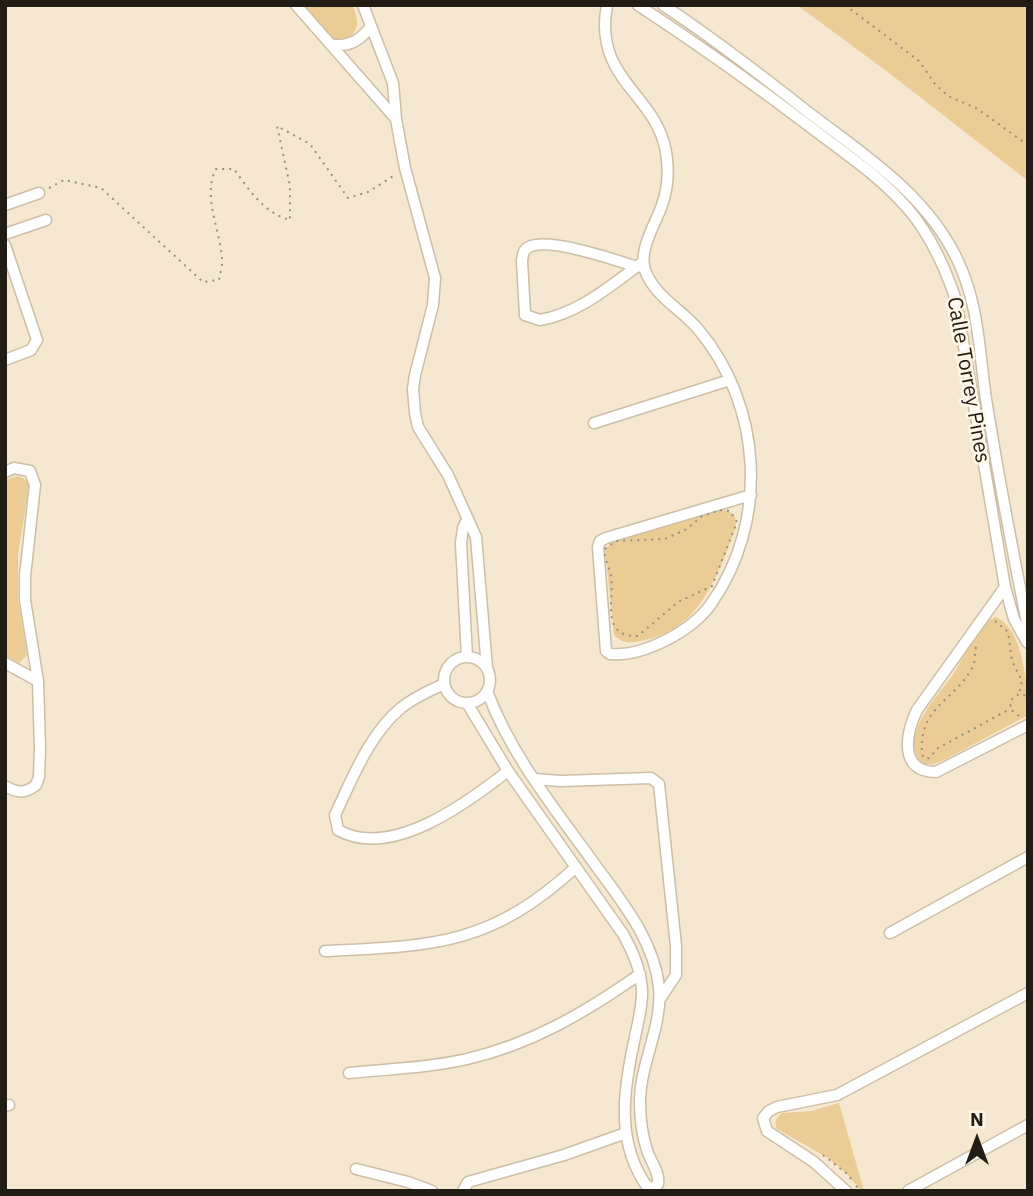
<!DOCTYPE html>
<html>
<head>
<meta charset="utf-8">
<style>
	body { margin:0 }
	#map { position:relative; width:1033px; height:1196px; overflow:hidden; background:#f6e8d0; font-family:"IBM Plex Sans",sans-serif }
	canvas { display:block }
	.frame { position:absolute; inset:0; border:7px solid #211c14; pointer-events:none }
	.north { position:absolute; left:942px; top:1105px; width:70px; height:70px; -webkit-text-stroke:5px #fef6e7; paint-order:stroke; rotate:0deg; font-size:19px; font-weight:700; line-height:28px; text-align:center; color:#211c14 }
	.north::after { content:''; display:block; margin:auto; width:24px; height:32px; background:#211c14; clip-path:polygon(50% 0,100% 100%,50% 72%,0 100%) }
</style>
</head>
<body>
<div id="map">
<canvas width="1033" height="1196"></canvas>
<div class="frame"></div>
<div class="north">N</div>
</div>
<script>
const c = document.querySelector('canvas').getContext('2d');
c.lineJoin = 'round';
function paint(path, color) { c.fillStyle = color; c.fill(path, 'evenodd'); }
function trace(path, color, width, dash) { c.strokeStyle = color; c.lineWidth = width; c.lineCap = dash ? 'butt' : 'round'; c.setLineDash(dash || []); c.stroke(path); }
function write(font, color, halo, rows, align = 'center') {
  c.font = font + ' "IBM Plex Sans",sans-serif'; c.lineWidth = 5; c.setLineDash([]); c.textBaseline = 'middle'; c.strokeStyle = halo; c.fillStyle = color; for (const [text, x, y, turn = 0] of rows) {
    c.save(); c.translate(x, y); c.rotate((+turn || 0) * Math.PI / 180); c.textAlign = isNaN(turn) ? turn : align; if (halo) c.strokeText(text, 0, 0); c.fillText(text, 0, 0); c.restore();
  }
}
paint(new Path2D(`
	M299 5H353C354 10 357 16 357 21 358 39 337 45 325 35 315 27 307 15 299 5Z
	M797 5H1028V181L885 70Z
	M18 476 30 482 18 554V598L27 655 19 663 5 655V480Z
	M720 510C734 511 738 517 735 530 717 576 700 629 645 640 632 643 624 645 614 635L605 549 613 542Z
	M996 617C1024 629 1028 688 1028 715L946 759 934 764H923C896 737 938 696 954 673 964 657 978 622 996 617Z
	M839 1103 864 1191H861L846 1173 828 1158 777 1129C774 1122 776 1118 782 1113L811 1111Z`), '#eccc95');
const street = new Path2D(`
	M296 5 396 119
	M363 5 393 83 396 119 405 168 435 278 433 305 415 375 413 389 415 413 418 427 448 475 476 537 487 668
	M607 5C593 80 656 93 666 152 669 170 668 188 662 205 656 223 638 250 645 270 654 296 681 309 698 329 763 406 769 522 711 604 692 631 643 657 610 654L606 651 598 547 600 541 606 538 751 495
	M638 5C699 45 758 87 817 132 845 153 875 174 899 199 927 227 944 264 956 300L1005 587 1014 619 1027 642
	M663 5C713 38 761 75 808 112 864 155 926 194 957 259 979 304 979 351 986 399 998 474 1012 548 1027 623L1028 643
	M331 44C348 48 361 40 371 26
	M5 205 39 193
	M5 234 46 220
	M5 245 37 340 31 350 5 360
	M637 267C616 260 548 237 529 247 523 250 523 254 522 261L525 315 540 320C580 313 611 285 643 262
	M594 423 730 380
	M5 472 14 468 30 471 35 485 25 576V600L38 681 40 748 39 777 36 785C25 794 17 793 5 786
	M1005 587 917 710C906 733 898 772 936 772L1028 725
	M467 657 461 543 463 528 467 520
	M444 680a23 23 0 1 1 46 0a23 23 0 1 1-46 0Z
	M5 663 38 681
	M444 684C429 691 414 697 401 708 370 733 352 779 335 815L338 830C391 860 467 803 508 771
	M467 703 508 771 623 934C633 952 640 968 642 989 643 1007 637 1025 634 1042 623 1092 616 1144 648 1188L655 1187 658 1184C660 1172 650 1161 647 1150 642 1135 640 1118 640 1102 640 1063 663 1026 659 987 654 941 623 903 596 866 556 810 511 756 487 691
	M534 779 561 781 651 778 659 784 676 946V975L660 999
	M890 933 1028 857
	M325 951C435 946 491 945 576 867
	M349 1073C388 1069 428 1068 467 1059 532 1044 586 1012 640 974
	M5 1106 9 1105
	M356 1169 408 1182 432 1191
	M463 1191 468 1182 564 1155 626 1133
	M846 1191 814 1162 767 1131 763 1118 769 1111 777 1107 837 1095 1028 993
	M908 1191 1028 1125`);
trace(street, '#ccbea7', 13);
trace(new Path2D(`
	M845 5 919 61 935 84 948 96 976 108 1028 145
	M49 188 64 180 101 188 203 282 219 280C220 273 223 265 222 258 220 229 202 196 216 169H234C249 190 264 213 290 220V186L277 126 310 144 348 198 368 192 395 175
	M720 510 730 511 737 522 712 586 678 602 638 636C599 637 615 599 611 576 609 566 604 560 605 549L616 541 665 539 687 529 702 516Z
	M995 621 1008 632 1012 661 1022 681 1019 694
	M976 647C974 654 976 662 972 668 954 702 918 706 922 755L926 759 929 758 938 748 1010 709
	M1019 716 1010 709 1011 700 1019 694 1028 696
	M823 1155 846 1173 853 1181
	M856 1186 861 1191`), '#988e7d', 2, [2, 5]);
trace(street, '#fff', 10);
write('21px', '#211c14', '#fef6e7', [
	["Calle Torrey Pines",968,380,80]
]);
</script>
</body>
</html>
